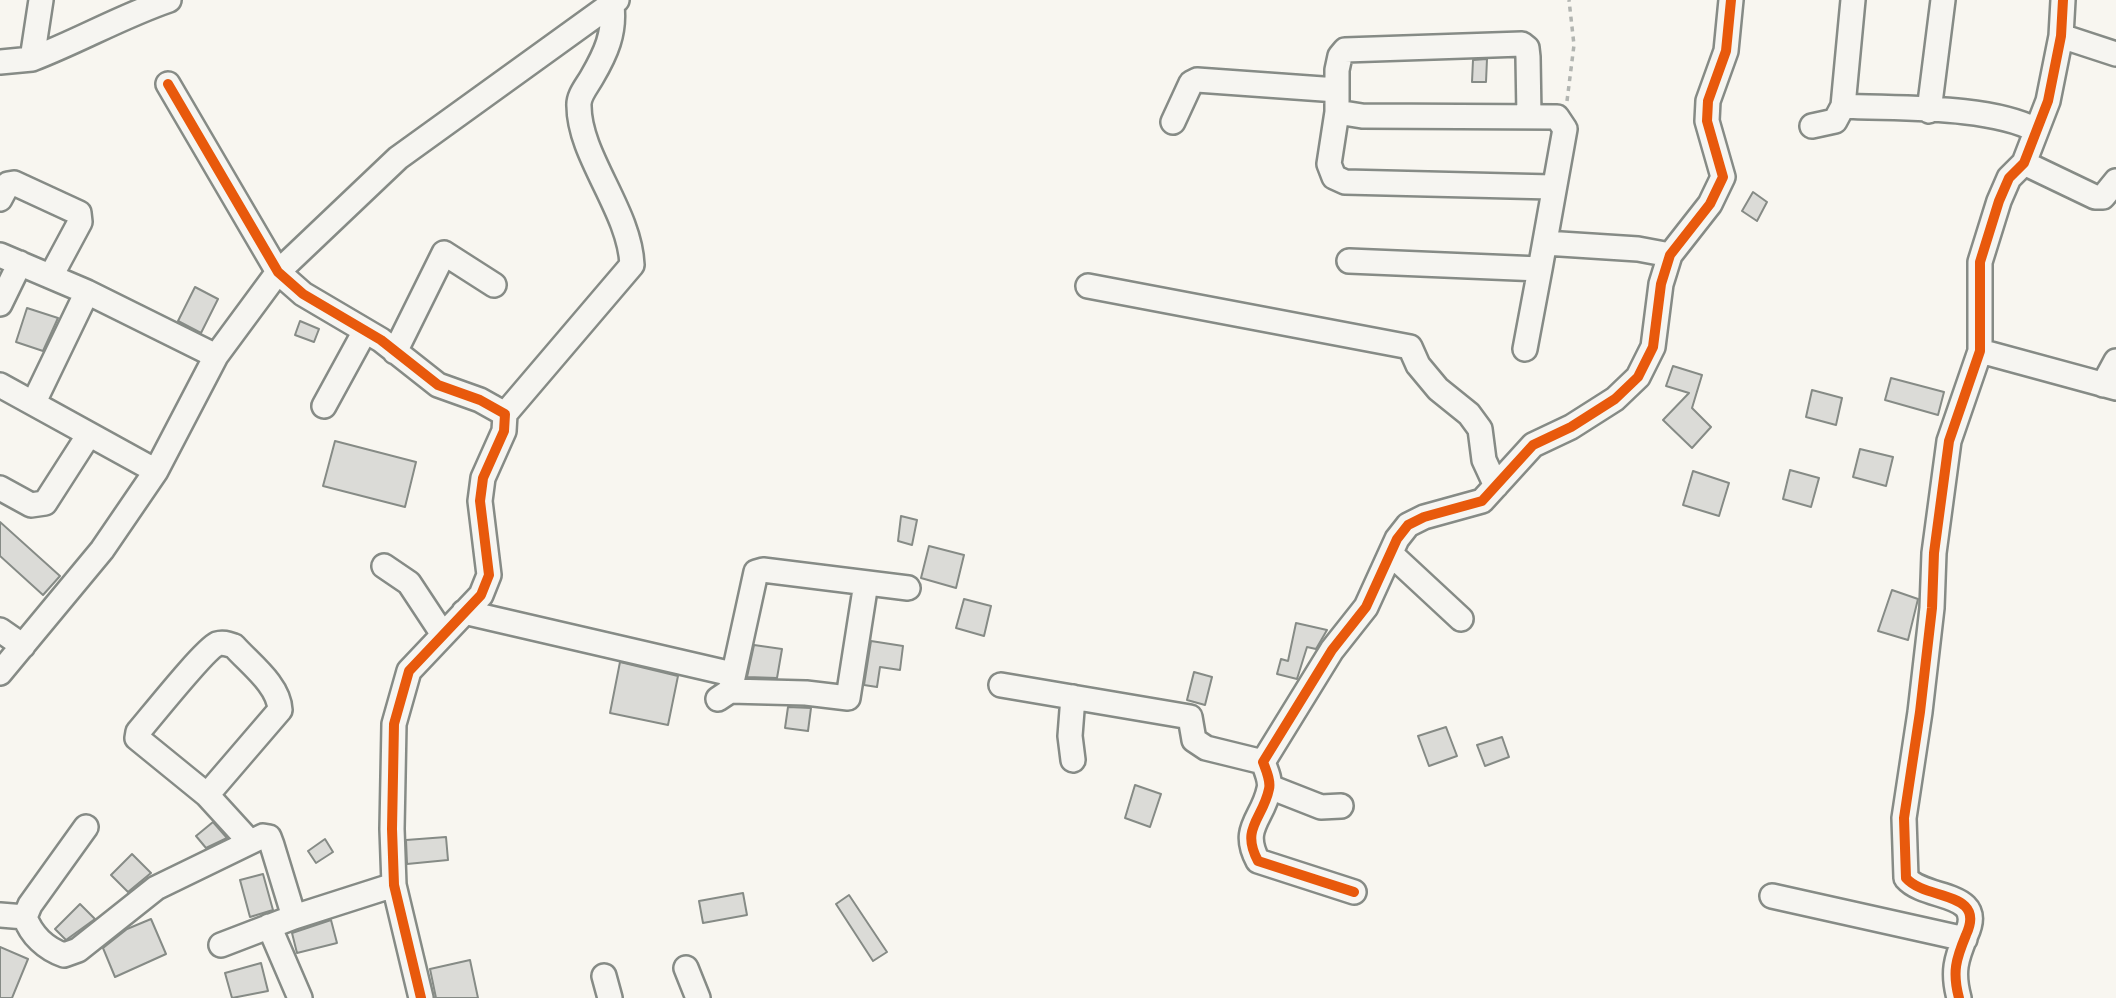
<!DOCTYPE html>
<html>
<head>
<meta charset="utf-8">
<style>
	body { margin:0 }
	canvas { display:block; background:#f8f6f0 }
</style>
</head>
<body>
<canvas width="2116" height="998"></canvas>
<script>
const c = document.querySelector('canvas').getContext('2d');
c.lineJoin = 'round';
function paint(path, color) { c.fillStyle = color; c.fill(path, 'evenodd'); }
function trace(path, color, width, dash) { c.strokeStyle = color; c.lineWidth = width; c.lineCap = dash ? 'butt' : 'round'; c.setLineDash(dash || []); c.stroke(path); }
const building = new Path2D(`
	M1487 59 1486 82H1472L1473 60Z
	M1753 192 1767 202 1757 221 1742 211Z
	M195 287 218 299 201 333 178 321Z
	M27 308 58 318 43 351 16 342Z
	M300 321 319 329 314 342 295 335Z
	M1673 366 1702 375 1692 408 1711 427 1692 448 1663 420 1689 393 1666 386Z
	M1891 378 1944 392 1938 415 1885 400Z
	M1812 390 1842 398 1836 425 1806 417Z
	M335 441 416 462 405 507 323 486Z
	M1860 449 1893 457 1886 486 1853 477Z
	M1790 470 1819 478 1811 507 1783 499Z
	M1693 471 1729 483 1719 516 1683 505Z
	M901 516 917 520 912 545 898 541Z
	M0 522 60 576 43 595 0 556Z
	M929 546 964 555 956 588 921 578Z
	M1892 590 1918 599 1908 640 1878 631Z
	M964 599 991 606 984 636 956 628Z
	M1296 623 1327 630 1316 649 1307 647 1297 679 1277 674 1281 659 1288 661Z
	M871 641 903 646 900 670 880 667 877 687 864 685Z
	M754 645 782 649 777 678 747 677Z
	M620 662 678 676 668 725 610 713Z
	M1194 672 1212 677 1205 705 1187 700Z
	M788 707 811 708 808 731 785 728Z
	M1446 727 1457 756 1429 766 1418 736Z
	M1502 737 1509 757 1485 766 1477 745Z
	M1135 785 1161 794 1150 827 1125 818Z
	M213 822 227 838 206 848 196 836Z
	M446 837 448 860 407 864 406 840Z
	M325 839 333 852 316 863 308 851Z
	M132 854 151 873 128 892 111 875Z
	M263 874 273 910 250 917 240 880Z
	M743 893 747 915 703 923 699 901Z
	M849 895 887 952 873 961 836 904Z
	M80 904 95 919 66 940 55 929Z
	M151 919 166 954 115 977 103 948 127 929Z
	M331 920 337 943 297 953 292 933Z
	M0 947 28 959 12 998H0Z
	M470 960 478 998H436L430 969Z
	M261 963 268 991 232 998 225 973Z`);
paint(building, '#dbdbd7');
trace(building, '#868b86', 2);
const minor = new Path2D(`
	M41 0 32 59C79 41 122 16 169 0
	M2061 36 2116 54
	M0 62 32 59
	M168 84 278 272 303 294 381 340 438 385 480 400 505 414 504 431 483 478 480 501 489 575 481 595 409 671 394 724 392 829 394 885 421 998
	M1843 106C1897 109 1989 105 2036 130
	M1929 111 1943 0
	M1337 112 1362 116 1557 117 1565 129 1540 269 1349 261
	M1529 116 1528 57 1527 48 1522 44 1345 50 1340 56 1337 70V112L1329 164 1334 177 1345 182 1552 187
	M1173 122 1191 83 1197 80 1337 90
	M1812 126 1835 121 1843 106 1853 0
	M2024 163 2095 197H2103L2116 181
	M0 199 8 184 14 183 79 213 80 222 51 276
	M1545 243 1638 249 1670 255
	M0 255 87 292 216 356
	M1088 286 1410 347 1418 365 1438 389 1469 414 1480 429 1484 460 1496 486
	M0 304 20 263
	M1525 349 1540 269
	M1980 351 2116 388
	M395 352 444 253 494 285
	M0 385 156 471
	M2103 385 2116 361
	M34 402 87 292
	M324 406 365 331
	M505 414 632 265C630 211 579 156 579 106 578 96 587 86 592 77 606 53 615 33 612 6
	M0 488 31 505 45 503 88 436
	M1391 554 1461 619
	M384 566 409 583 442 633
	M464 612 732 674
	M0 630 23 646
	M0 673 102 550 156 471 216 356 278 272 398 158 617 0
	M1001 685 1190 717 1194 740 1206 748 1263 762
	M730 691 806 693 848 698 866 583
	M718 699 730 691 756 572 763 570 908 588
	M1073 760 1070 736 1073 697
	M1270 787 1321 807 1341 806
	M207 795 280 710C279 685 250 664 234 646 228 644 223 642 217 644 204 650 151 717 138 732L137 738 207 795 249 841
	M86 827 30 905 25 917C31 935 46 949 64 955L78 950 156 888 263 836 269 837 272 845 294 917
	M1354 892 1258 861C1240 828 1263 819 1269 789 1271 781 1266 770 1263 762L1332 650 1366 607 1397 539 1408 525 1424 517 1482 501 1533 445 1571 427 1615 399 1638 377 1653 347 1661 284 1670 255 1710 204 1723 177 1707 121 1708 101 1726 51 1731 0
	M1772 896 1965 939
	M0 915 25 917
	M269 926 300 998
	M221 945 294 917 394 885
	M686 968 698 998
	M604 976 610 998
	M1959 998C1952 972 1956 959 1966 935 1987 890 1926 901 1906 878L1904 818 1920 712 1932 608 1934 553 1949 441 1980 351V262L1999 201 2009 178 2024 163 2048 101 2061 36 2063 0`);
trace(minor, '#868b86', 28);
trace(new Path2D(`
	M1567 101 1574 45 1569 0`), '#b2b5b1', 3.5, [5, 5]);
trace(minor, '#f6f5f1', 23);
trace(new Path2D(`
	M168 84 278 272 303 294 381 340 438 385 480 400 505 414 504 431 483 478 480 501 489 575 481 595 409 671 394 724 392 829 394 885 421 998
	M1354 892 1258 861C1240 828 1263 819 1269 789 1271 781 1266 770 1263 762L1332 650 1366 607 1397 539 1408 525 1424 517 1482 501 1533 445 1571 427 1615 399 1638 377 1653 347 1661 284 1670 255 1710 204 1723 177 1707 121 1708 101 1726 51 1731 0
	M1959 998C1952 972 1956 959 1966 935 1987 890 1926 901 1906 878L1904 818 1920 712 1932 608 1934 553 1949 441 1980 351V262L1999 201 2009 178 2024 163 2048 101 2061 36 2063 0`), '#e8590c', 10);
</script>
</body>
</html>
